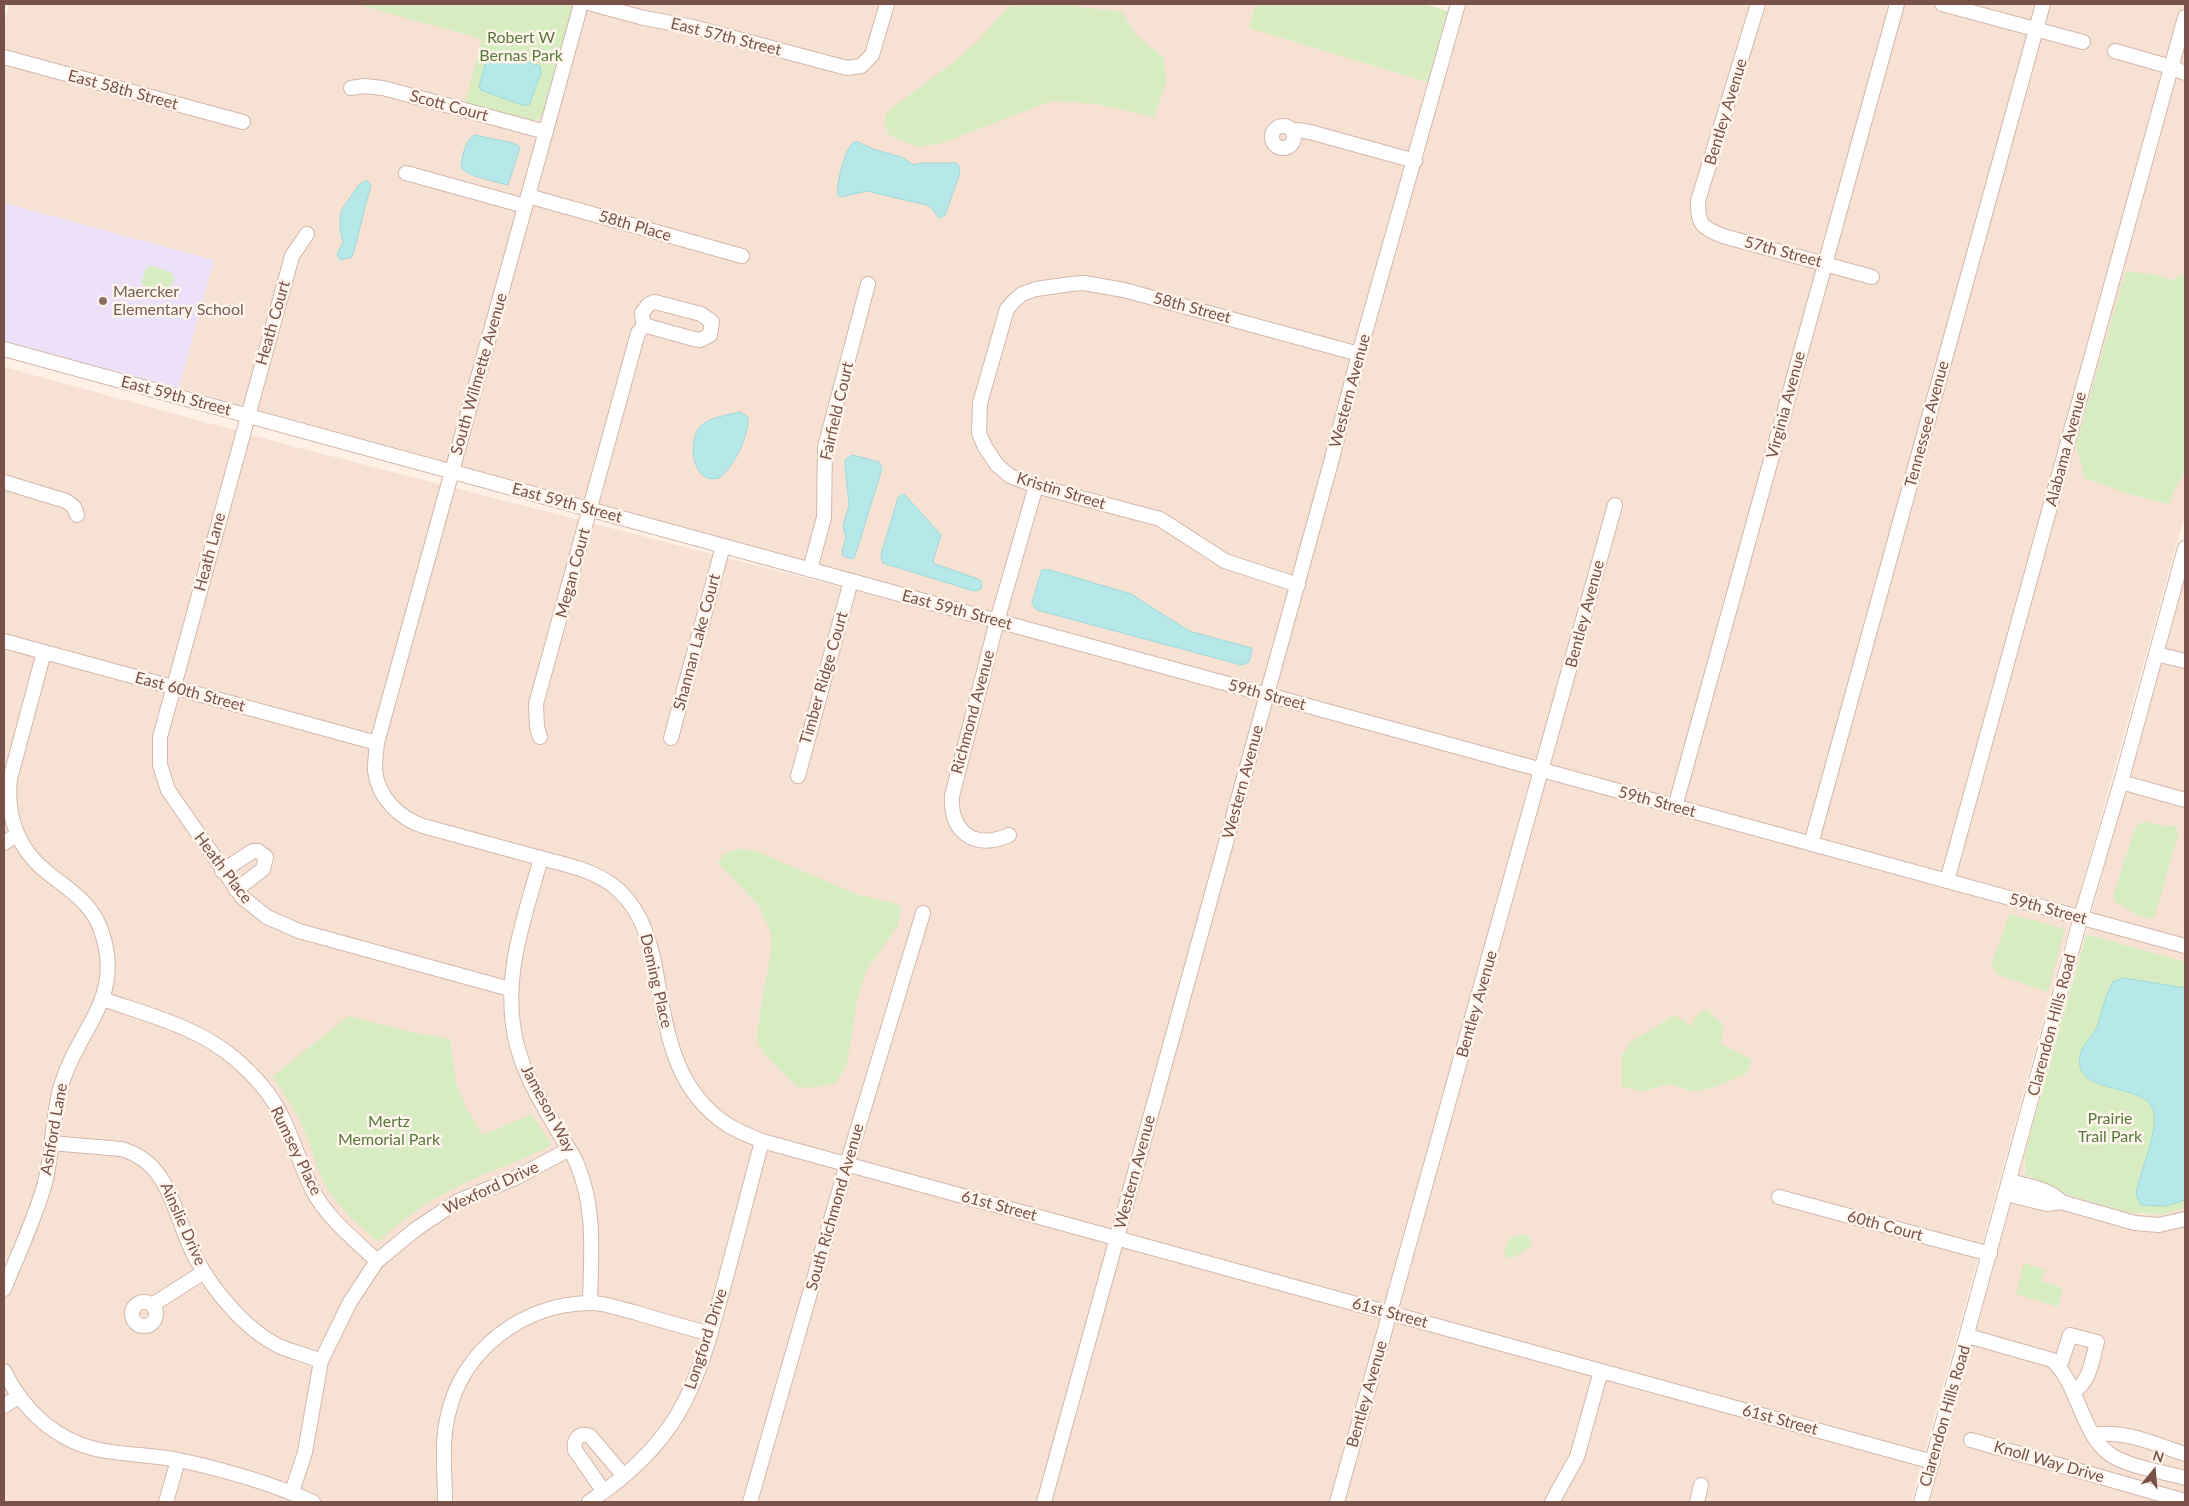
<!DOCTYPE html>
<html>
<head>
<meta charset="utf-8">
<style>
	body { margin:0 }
	#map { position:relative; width:2189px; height:1506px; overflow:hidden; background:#fef0e4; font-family:Lato,sans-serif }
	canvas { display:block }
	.frame { position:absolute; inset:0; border:5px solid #785248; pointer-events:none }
	.north { position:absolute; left:2129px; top:1446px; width:50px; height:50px; -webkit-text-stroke:4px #fff5ec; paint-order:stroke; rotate:17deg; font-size:14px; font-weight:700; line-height:20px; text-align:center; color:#785248 }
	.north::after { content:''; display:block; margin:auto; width:18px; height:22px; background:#785248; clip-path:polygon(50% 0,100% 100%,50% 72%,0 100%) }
</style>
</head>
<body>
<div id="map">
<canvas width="2189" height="1506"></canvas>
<div class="frame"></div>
<div class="north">N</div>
</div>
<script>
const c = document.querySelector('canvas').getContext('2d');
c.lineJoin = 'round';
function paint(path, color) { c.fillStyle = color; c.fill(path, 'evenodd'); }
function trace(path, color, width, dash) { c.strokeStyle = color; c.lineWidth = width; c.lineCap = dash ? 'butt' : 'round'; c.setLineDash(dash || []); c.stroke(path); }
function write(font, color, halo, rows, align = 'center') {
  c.font = font + ' Lato,sans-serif'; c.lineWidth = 5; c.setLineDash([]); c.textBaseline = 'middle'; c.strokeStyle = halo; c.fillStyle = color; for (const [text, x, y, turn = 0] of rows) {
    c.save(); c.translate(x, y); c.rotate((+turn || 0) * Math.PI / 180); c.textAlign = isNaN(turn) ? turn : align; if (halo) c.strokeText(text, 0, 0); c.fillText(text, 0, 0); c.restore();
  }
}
paint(new Path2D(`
	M9 4H1256L1249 28 1430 83 1262 686 179 388 213 260 4 203V24Z
	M1457 4H2185V513L2076 907 1271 693Z
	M4 367 303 449 988 625 2070 923 1911 1502H4Z
	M2185 566V657L2162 651Z
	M2161 659 2185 665V962L2086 934Z
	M2024 1157V1170L2031 1179 2068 1195 2140 1214H2165L2185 1207V1502H1929Z`), '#f6e1d2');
paint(new Path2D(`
	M4 203 214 260 179 388 4 341Z`), '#ede1fa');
paint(new Path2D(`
	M356 4H574L543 112 539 119 531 121 465 103 482 39Z
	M1043 4C1070 4 1094 10 1121 11L1137 36 1163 57 1167 80 1154 117 1096 104 1052 101 939 144 918 147 889 135 884 123 888 111 950 65 979 40 1008 7Z
	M1256 4H1424L1451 12 1430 83 1249 28Z
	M150 265 171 272 175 280 167 291C158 295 148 289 141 283L145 270Z
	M2126 271 2152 274 2173 280 2185 273V469L2169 504 2129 494 2084 478 2076 444Z
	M2148 822 2165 826H2176L2178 835 2155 916 2147 919 2137 915 2114 901 2113 895 2134 831 2138 824Z
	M738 849 753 850 856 894 897 904 901 910 897 927 866 971 857 1000 847 1065 836 1083 810 1088 797 1087 765 1055 757 1041 760 1011 771 952V933L759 906 718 863 724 854Z
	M2010 914 2065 929 2048 992 1998 975 1991 965Z
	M2086 934 2185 962V1207L2165 1214 2130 1213 2068 1195 2026 1175 2024 1157Z
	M1706 1009 1724 1025 1720 1043 1752 1060 1747 1073 1713 1088 1693 1092 1669 1084 1642 1092 1622 1086V1055L1631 1042 1675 1015 1691 1026 1696 1016Z
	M349 1016 402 1030 450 1039 456 1082 466 1108 483 1135 531 1114 552 1145C520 1162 488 1171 457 1187 428 1201 401 1220 378 1242 360 1226 342 1211 328 1190 317 1171 312 1149 304 1129 295 1110 284 1093 272 1077Z
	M1524 1234 1530 1238 1532 1246 1515 1257 1507 1258 1504 1253 1509 1238Z
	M2024 1263 2045 1270 2041 1281 2063 1288 2058 1307 2016 1294Z`), '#d8ecc1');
const water = new Path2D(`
	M495 52 540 66 541 73 529 105H522L481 90 479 86 488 55Z
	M474 135 513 143 520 147 508 185 474 176 462 169C460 159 466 140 474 135Z
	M854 142H858L873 149 901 157 914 165 921 163H957L959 166 960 173 945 215 939 218 931 207 927 205 867 191 840 197 838 195C836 184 845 148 854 142Z
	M368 181 371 186C363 209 360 233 352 257L340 260 337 254 343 243 340 227 341 211 358 186 363 182Z
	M740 412 748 417C749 436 734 467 719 478 692 485 687 442 700 427 709 417 728 415 740 412Z
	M853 455 879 462 882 469 855 556 852 559 843 556 842 551 846 538 843 526 849 505 845 463 846 459Z
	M904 494 941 535 933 561 935 564 978 579 982 582 981 589 974 591 883 563 881 558 882 551 898 498Z
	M1042 570H1050L1131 594 1189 631 1251 648 1252 650 1249 662 1242 665 1037 610 1032 604Z
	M2124 978 2185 988V1200L2165 1206 2141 1205 2136 1195C2139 1173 2158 1134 2154 1113 2149 1080 2072 1098 2080 1055 2083 1042 2094 1036 2098 1025 2102 1010 2105 996 2113 982Z`);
paint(water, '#b7e8e9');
trace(water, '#9cdadb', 1);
const minor = new Path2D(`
	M581 4 377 743C376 752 375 762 375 771 378 797 399 818 423 826 459 836 496 846 533 856 559 863 588 868 611 884 637 903 647 931 654 962 666 1023 670 1088 728 1125 739 1132 751 1136 762 1141L1933 1462
	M592 4 644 18 693 27 847 68 861 66 872 55 887 4
	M1758 4 1698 201C1698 225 1701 227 1723 236L1872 277
	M1942 4 2083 42
	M2115 51 2171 67 2185 73
	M4 57 243 122
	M351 88 364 86 383 88 546 132
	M1272 137a11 11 0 1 1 22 0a11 11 0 1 1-22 0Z
	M1293 131 1298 130 1310 132 1415 161
	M406 173 525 206
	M528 196 742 256
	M307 234 292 256 160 737V765L168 790 242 897 267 917 299 931 510 989
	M655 302 701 314 712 322 710 335 700 340 694 339 647 326 643 322 642 313 649 304Z
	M4 349 2185 946
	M4 482 66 501 74 507 77 515
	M810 570 824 517 825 447 868 284
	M1298 585 1225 561 1160 519 1036 486 1010 476 997 465 985 447 979 433 980 403 1007 309 1014 301 1022 294 1036 289 1071 284 1084 283 1124 290 1359 354
	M4 641 377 743
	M2156 654 2185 661
	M540 737 537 727 536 704 638 333 645 324
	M671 738 723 546
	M798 776 851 581
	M2121 782 2185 800
	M1675 807 1897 4
	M1009 835C975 850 950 833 952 796L997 621 1036 486
	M4 843 17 835
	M1811 844 2043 4
	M541 858C526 913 505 967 513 1025 518 1067 541 1102 562 1138 567 1147 574 1155 577 1164 596 1209 591 1255 590 1302
	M222 871 253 851H258L266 857 263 869 236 890
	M1947 881 2185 17
	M103 999C148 1015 198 1027 234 1058 253 1074 272 1095 282 1117 294 1141 301 1167 313 1191 328 1219 355 1240 377 1261
	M51 1143 121 1149C172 1163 173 1216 195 1257 213 1290 246 1331 281 1347 294 1352 308 1356 321 1361
	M2010 1181C2026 1186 2051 1189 2061 1202L2135 1223 2159 1225 2185 1219
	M2006 1194 2047 1204 2061 1202
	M1779 1197 1990 1254
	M4 1289C18 1254 35 1219 45 1183 53 1151 52 1118 61 1086 78 1028 124 999 102 933 93 904 71 891 48 873 18 850 6 816 10 779L44 652
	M132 1314a12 12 0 1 1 24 0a12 12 0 1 1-24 0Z
	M152 1305 204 1272
	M1968 1336 2052 1360C2079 1384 2081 1435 2111 1455 2129 1467 2164 1472 2185 1478
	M2057 1365 2062 1360 2070 1335 2097 1342C2092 1361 2090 1382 2073 1392
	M4 1371C23 1410 56 1441 100 1450 126 1455 153 1455 179 1460 225 1470 271 1483 313 1502
	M4 1406 18 1397
	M2094 1435C2124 1429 2157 1445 2185 1454
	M1971 1440 2185 1501
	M292 1492 305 1452 321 1361 350 1302 377 1261 416 1229 458 1201 515 1178 568 1150
	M604 1492 575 1450C573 1439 580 1432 590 1436L624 1476
	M166 1502 178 1460
	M445 1502C445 1473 441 1443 448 1415 462 1350 523 1304 589 1303 603 1302 620 1309 634 1312 659 1320 685 1327 711 1334
	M589 1502C622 1480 655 1451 676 1417 701 1376 711 1331 724 1285 737 1237 749 1189 762 1141
	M750 1502 847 1164 923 913
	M1044 1502 1330 466 1359 354 1458 4
	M1337 1502 1615 505
	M1552 1502 1577 1457 1601 1371
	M1697 1502 1701 1485
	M1921 1502 2081 917 2121 782 2185 548`);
trace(minor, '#d2b8ac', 16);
trace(minor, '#fff', 14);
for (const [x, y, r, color] of [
	[103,301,5,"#8d6e63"]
]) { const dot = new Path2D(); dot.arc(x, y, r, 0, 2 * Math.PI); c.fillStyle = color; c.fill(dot); trace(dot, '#fff5ec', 2); }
write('16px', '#785248', '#fff5ec', [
	["East 57th Street",726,37,14],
	["East 58th Street",123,90,15],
	["Scott Court",449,106,15],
	["Bentley Avenue",1726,112,-73],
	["58th Place",635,226,16],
	["57th Street",1783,252,15],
	["58th Street",1192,308,15],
	["Heath Court",273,323,-74],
	["South Wilmette Avenue",479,374,-74],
	["Western Avenue",1350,391,-75],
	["East 59th Street",176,396,15],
	["Virginia Avenue",1786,405,-75],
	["Fairfield Court",837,411,-77],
	["Tennessee Avenue",1927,424,-75],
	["Alabama Avenue",2066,449,-75],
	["Kristin Street",1061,491,17],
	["East 59th Street",567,503,15],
	["Heath Lane",210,552,-75],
	["Megan Court",573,573,-75],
	["East 59th Street",957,610,15],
	["Bentley Avenue",1585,614,-75],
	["Shannan Lake Court",697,642,-75],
	["Timber Ridge Court",824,678,-74],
	["East 60th Street",190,692,15],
	["59th Street",1267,695,15],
	["Richmond Avenue",973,712,-75],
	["Western Avenue",1243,782,-75],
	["59th Street",1657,802,15],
	["Heath Place",223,868,53],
	["59th Street",2048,909,15],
	["Deming Place",656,981,77],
	["Bentley Avenue",1477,1004,-74],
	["Clarendon Hills Road",2052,1025,-75],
	["Jameson Way",548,1109,62],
	["Ashford Lane",54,1129,-80],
	["Rumsey Place",296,1151,64],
	["Western Avenue",1135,1172,-75],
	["Wexford Drive",491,1188,-25],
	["61st Street",999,1206,15],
	["South Richmond Avenue",835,1207,-74],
	["Ainslie Drive",183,1224,66],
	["60th Court",1885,1226,15],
	["61st Street",1390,1313,15],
	["Longford Drive",706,1339,-72],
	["Bentley Avenue",1367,1394,-74],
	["Clarendon Hills Road",1945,1416,-74],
	["61st Street",1780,1420,15],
	["Knoll Way Drive",2049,1462,16]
]);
write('16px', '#56793c', '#fff5ec', [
	["Robert W",521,38],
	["Bernas Park",521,56],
	["Prairie",2110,1119],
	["Trail Park",2110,1137],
	["Mertz",389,1122],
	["Memorial Park",389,1140]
]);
write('16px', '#785e54', '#fff5ec', [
	["Maercker",113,292],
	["Elementary School",113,310]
], 'left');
</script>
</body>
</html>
